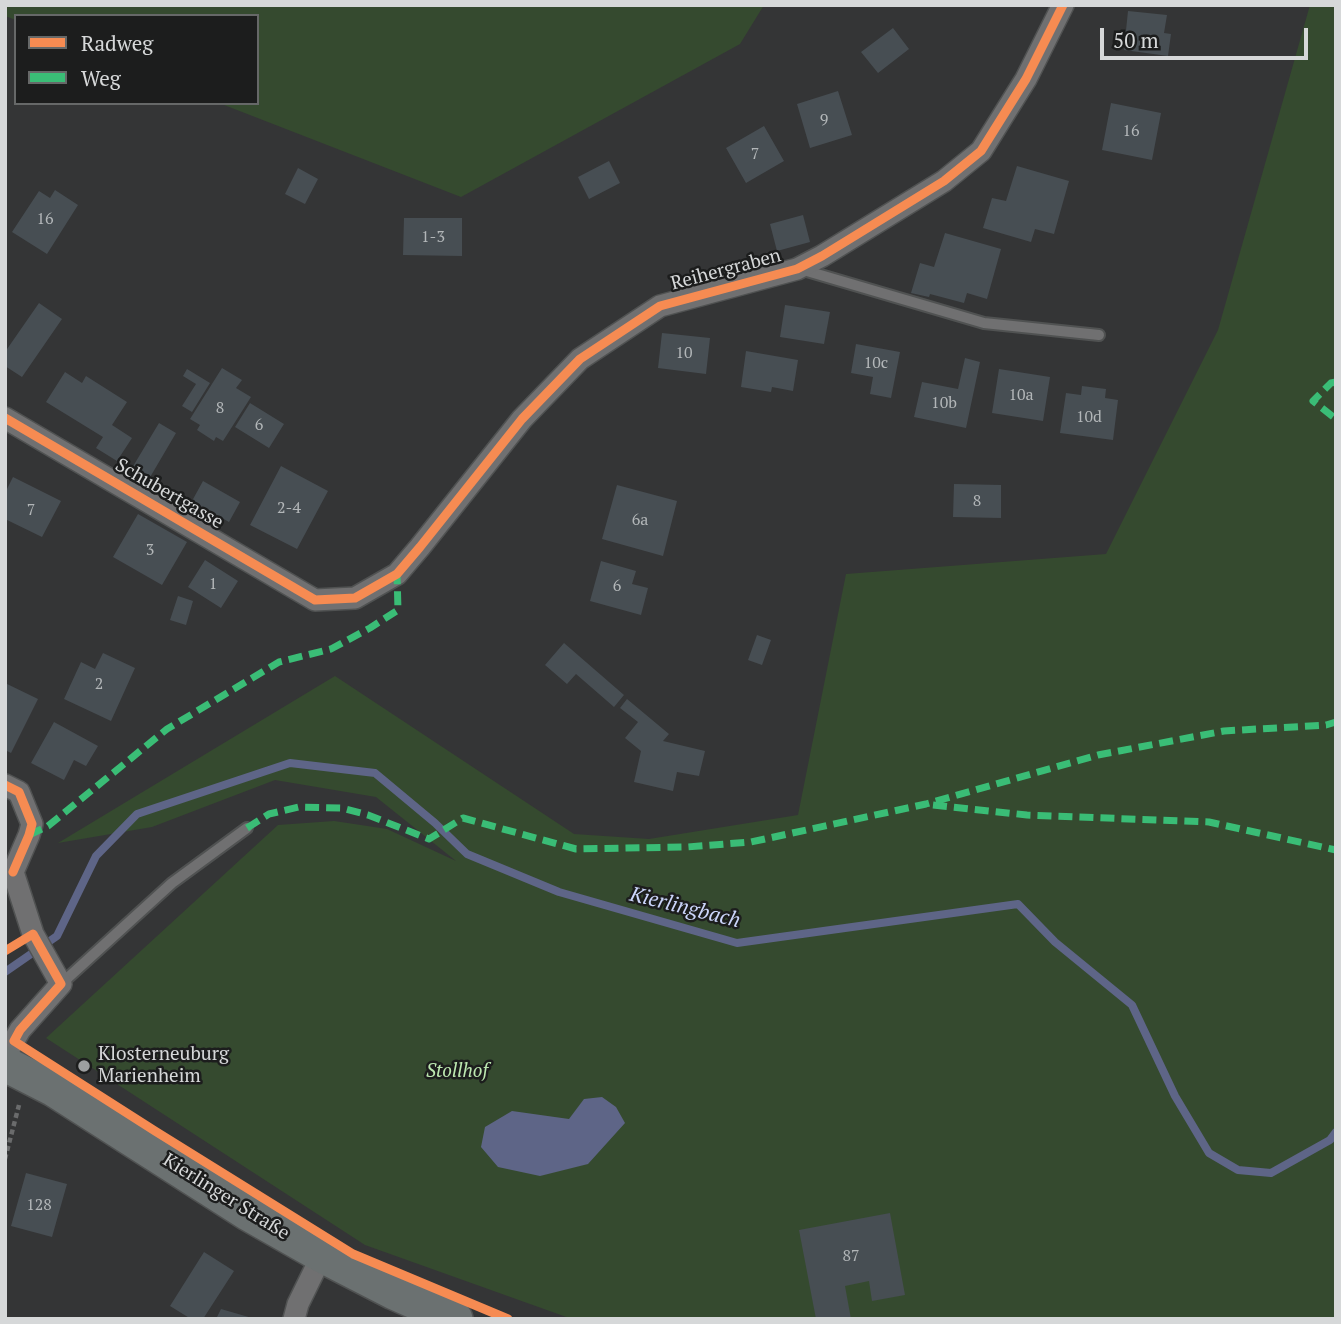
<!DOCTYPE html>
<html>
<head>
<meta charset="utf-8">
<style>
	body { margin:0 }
	#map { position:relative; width:1341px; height:1324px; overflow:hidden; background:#343536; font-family:"PT Serif",serif }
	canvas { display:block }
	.frame { position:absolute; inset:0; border:7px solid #d6d8d9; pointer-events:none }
	.legend { position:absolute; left:14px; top:14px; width:245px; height:91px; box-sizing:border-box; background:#1c1d1d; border:2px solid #666868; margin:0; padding:9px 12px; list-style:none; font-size:21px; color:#d6d8d9 }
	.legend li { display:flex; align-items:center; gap:14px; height:35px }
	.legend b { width:35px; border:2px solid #666868 }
	.scale { position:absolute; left:1100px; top:28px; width:208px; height:32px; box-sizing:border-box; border:4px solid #d6d8d9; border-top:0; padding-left:9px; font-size:21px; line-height:24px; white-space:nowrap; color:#d6d8d9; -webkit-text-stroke:5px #1c1d1d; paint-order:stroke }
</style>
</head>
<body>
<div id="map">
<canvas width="1341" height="1324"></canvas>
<div class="frame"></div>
<ul class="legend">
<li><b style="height:9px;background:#f68b52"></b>Radweg</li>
<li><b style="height:9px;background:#3abd76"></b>Weg</li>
</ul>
<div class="scale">50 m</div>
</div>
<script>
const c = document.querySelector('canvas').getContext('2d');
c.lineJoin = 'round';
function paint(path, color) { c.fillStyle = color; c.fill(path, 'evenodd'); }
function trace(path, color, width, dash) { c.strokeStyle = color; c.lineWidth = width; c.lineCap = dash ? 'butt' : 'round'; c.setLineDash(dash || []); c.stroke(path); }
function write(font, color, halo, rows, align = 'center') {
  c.font = font + ' "PT Serif",serif'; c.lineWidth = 5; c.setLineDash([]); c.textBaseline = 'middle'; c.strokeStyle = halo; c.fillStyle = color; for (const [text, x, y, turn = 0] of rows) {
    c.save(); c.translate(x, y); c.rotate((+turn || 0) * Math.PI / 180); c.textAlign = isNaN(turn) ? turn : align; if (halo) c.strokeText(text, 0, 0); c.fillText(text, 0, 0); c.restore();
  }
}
paint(new Path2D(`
	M5 5H764L740 44 461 197 219 103H257V16H16V20L5 16Z
	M1310 5H1336V1319H572L365 1245 46 1038 278 825 334 821 387 829 456 861 376 797 275 780 152 827 58 843 335 676 574 834 649 839 798 815 846 574 1106 554 1218 330Z`), '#354a2f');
paint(new Path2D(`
	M602 1097 616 1107 625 1123 588 1164 540 1176 498 1167 481 1147 485 1127 512 1111 569 1119 584 1099Z`), '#5e6587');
trace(new Path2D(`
	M5 972 57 936 96 856 137 814 290 763 375 773 435 823 467 854 559 892 737 943 1018 904 1055 942 1132 1005 1175 1096 1209 1153 1238 1170 1271 1173 1330 1140 1336 1132`), '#5e6587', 8);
paint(new Path2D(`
	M1128 11 1167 15 1164 33 1171 34 1168 56 1124 50Z
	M893 28 909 49 878 73 861 52Z
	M838 91 852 135 810 148 797 104Z
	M1111 103 1161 113 1152 160 1102 150Z
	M764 126 784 161 746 183 726 148Z
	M609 161 620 183 589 199 578 177Z
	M1017 166 1069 181 1054 234 1035 229 1031 242 983 228 992 198 1006 201Z
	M298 168 318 179 305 204 285 194Z
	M55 190 78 205 47 254 12 232 39 191 50 198Z
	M803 215 810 242 777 251 770 224Z
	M404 218H462V256L403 255Z
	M945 233 1001 249 987 299 967 293 964 303 930 294 929 297 911 293 920 263 934 267Z
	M39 303 62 319 22 377 5 366V352Z
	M785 305 830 312 824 344 780 337Z
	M662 333 710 338 706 374 658 368Z
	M856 344 900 352 891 398 870 394 873 377 851 373Z
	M746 351 798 360 793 391 772 387 771 392 741 387Z
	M965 358 980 362 966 428 914 417 922 382 958 389Z
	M222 368 242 380 236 388 251 397 223 441 216 437 214 441 197 430 200 425 190 419Z
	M187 369 210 383 192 412 182 406 196 384 183 376Z
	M999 369 1050 377 1043 421 992 413Z
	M65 372 82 383 86 376 127 402 112 425 132 438 117 461 96 448 103 437 46 402Z
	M1082 386 1106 389 1105 398 1118 400 1113 440 1060 433 1066 393 1081 395Z
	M250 403 284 424 269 448 235 427Z
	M159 423 176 433 149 479 132 468Z
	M281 466 328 491 297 549 250 525Z
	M13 477 61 501 42 537 5 519V493Z
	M203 481 240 502 229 522 192 501Z
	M954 484 1001 485V518L953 517Z
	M617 485 677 501 663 556 602 539Z
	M138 514 187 542 162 585 113 557Z
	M205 560 238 581 221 608 188 587Z
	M601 561 636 571 632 584 648 588 641 615 590 601Z
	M178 596 193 601 186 625 170 620Z
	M757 635 771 640 762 665 748 660Z
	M564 643 624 695 614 707 576 674 567 684 545 665Z
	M103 653 135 668 111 721 64 699 81 662 95 669Z
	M5 683 38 699 11 753 5 750Z
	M627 699 669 734 663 741 705 751 699 776 677 772 673 791 634 782 641 751 625 738 638 722 620 708Z
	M54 722 98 746 86 766 74 760 64 780 31 763Z
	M26 1173 67 1184 52 1237 11 1226Z
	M890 1213 905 1295 872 1301 869 1281 845 1286 851 1319H816L799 1230Z
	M204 1252 234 1271 203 1319H191L170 1306Z
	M221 1309 252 1318V1319H216Z`), '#474e53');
const service = new Path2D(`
	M800 269 984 323 1099 335
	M61 984 172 883 247 828`);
const minor = new Path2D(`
	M5 418 315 600 355 598 397 574 420 547 522 419 580 359 660 306 797 269 822 256 944 181 981 151 1026 79 1063 5
	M5 785 19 792 32 824 29 835 13 872
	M5 871 13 872 33 934 61 984 20 1030 5 1056
	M294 1319 298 1304 322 1255`);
const primary = new Path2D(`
	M5 1064 54 1089 248 1213 322 1255 394 1292 455 1319`);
trace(service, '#505252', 14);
trace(minor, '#505252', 24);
trace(primary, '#505252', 38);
trace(new Path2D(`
	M5 1159 19 1105`), '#6a6b6c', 4.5, [5, 3.5]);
trace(service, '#707071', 10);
trace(minor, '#707071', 21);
trace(primary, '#6b7171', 35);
trace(new Path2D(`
	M1336 382 1331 383 1313 401 1336 419
	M933 805 1027 815 1209 822 1336 850
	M247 828 269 814 299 807 342 808 368 815 429 839 463 818 576 849 687 847 751 842 926 804 1098 755 1224 731 1326 725 1336 722
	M29 835 48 826 167 729 279 662 331 649 370 628 398 610 397 574`), '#3abd76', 7, [14, 7]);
trace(new Path2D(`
	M5 418 315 600 355 598 397 574 420 547 522 419 580 359 660 306 797 269 822 256 944 181 981 151 1026 79 1063 5
	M5 785 19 792 32 824 29 835 13 872
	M5 951 33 934 61 984 20 1030 14 1041 155 1131 353 1254 508 1319`), '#f68b52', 9);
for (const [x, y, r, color] of [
	[84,1066,7,"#9d9fa0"]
]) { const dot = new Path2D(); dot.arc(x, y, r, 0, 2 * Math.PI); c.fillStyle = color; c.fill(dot); trace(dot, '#1c1d1d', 2.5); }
write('16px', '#b2b6b8', null, [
	["9",824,120],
	["16",1131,131],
	["7",755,154],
	["16",45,219],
	["1-3",433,237],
	["10",684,353],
	["10c",876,363],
	["10a",1021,395],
	["10b",944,403],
	["8",220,408],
	["10d",1089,417],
	["6",259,425],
	["8",977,501],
	["2-4",289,508],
	["7",31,510],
	["6a",640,520],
	["3",150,550],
	["1",213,584],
	["6",617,586],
	["2",99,684],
	["128",39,1205],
	["87",851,1256]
]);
write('19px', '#d6d8d9', '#1c1d1d', [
	["Reihergraben",726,270,-15],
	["Schubertgasse",169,494,30],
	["Kierlinger Straße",226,1197,32]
]);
write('19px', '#d6d8d9', '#1c1d1d', [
	["Klosterneuburg",98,1055],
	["Marienheim",98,1077]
], 'left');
write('italic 19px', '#bce8b0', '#1c1d1d', [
	["Stollhof",457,1072]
]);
write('italic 21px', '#cbd5fa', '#1c1d1d', [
	["Kierlingbach",685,908,14]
]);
</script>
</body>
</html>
